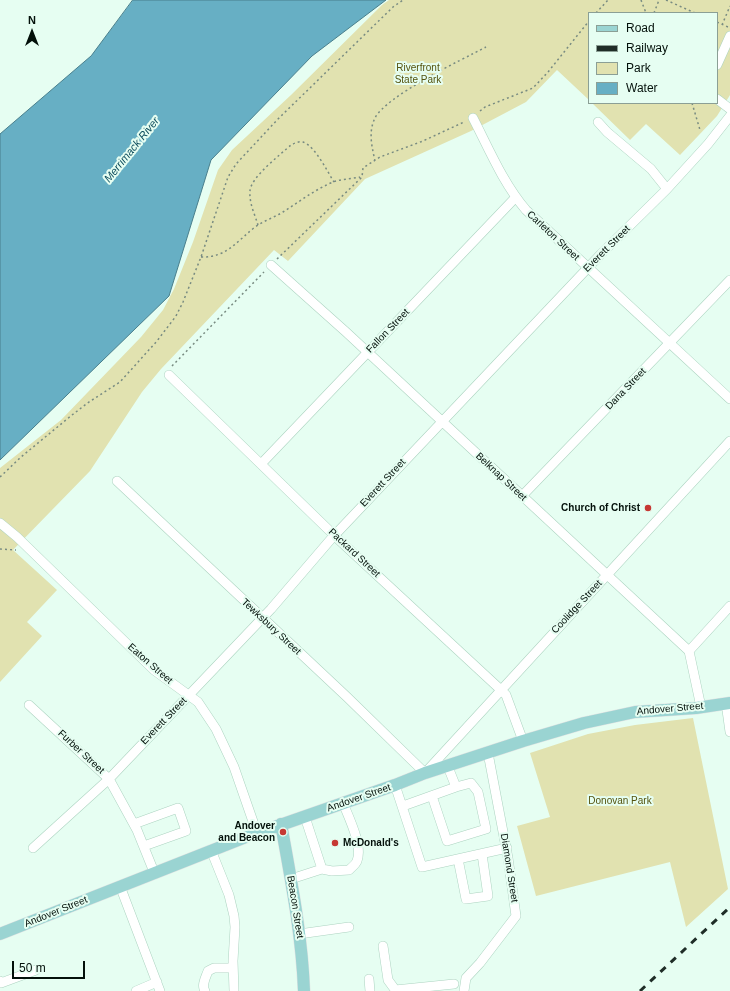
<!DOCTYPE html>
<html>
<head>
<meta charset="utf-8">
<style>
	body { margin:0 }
	#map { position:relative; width:730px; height:991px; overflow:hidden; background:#e6fef2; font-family:Arial,sans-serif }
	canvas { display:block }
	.legend { position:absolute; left:588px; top:12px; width:130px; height:92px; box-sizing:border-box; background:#e6fef2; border:1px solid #8b9f95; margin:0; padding:5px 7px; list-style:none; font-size:12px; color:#03100a }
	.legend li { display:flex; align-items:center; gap:8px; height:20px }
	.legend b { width:20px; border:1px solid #8b9f95 }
	.north { position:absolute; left:12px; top:12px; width:40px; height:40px; -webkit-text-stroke:3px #e6fef2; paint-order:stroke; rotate:0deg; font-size:11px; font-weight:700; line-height:16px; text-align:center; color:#03100a }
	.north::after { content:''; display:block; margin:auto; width:14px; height:18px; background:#03100a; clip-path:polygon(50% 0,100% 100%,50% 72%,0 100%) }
	.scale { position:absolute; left:12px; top:961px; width:73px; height:18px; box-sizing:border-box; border:2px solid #03100a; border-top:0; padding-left:5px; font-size:12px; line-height:14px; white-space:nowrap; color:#03100a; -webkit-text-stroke:3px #e6fef2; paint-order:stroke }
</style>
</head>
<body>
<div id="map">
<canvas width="730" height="991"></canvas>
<ul class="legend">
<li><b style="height:5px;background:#9ad4d2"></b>Road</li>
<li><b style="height:5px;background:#1f2d27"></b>Railway</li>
<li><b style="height:11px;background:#e1e2b0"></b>Park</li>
<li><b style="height:11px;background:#67afc4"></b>Water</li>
</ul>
<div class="north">N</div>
<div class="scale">50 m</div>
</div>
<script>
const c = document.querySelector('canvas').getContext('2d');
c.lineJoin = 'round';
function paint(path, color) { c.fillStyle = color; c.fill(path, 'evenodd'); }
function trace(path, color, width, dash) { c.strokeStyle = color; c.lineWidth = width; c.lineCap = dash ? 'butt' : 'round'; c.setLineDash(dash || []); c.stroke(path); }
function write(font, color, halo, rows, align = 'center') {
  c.font = font + ' Arial,sans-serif'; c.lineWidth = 4; c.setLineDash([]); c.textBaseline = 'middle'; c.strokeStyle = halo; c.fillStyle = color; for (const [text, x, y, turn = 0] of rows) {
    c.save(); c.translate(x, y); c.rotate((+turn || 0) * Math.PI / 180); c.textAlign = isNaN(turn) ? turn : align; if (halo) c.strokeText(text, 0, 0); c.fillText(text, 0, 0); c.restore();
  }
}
paint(new Path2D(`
	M389 0H730V95L717 116 680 155 646 124 630 140 592 103H717V13H589V100L557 70 526 102 471 131 365 179 288 261 274 250 161 369 142 392 90 471 13 550 57 590 27 622 42 636 0 682V468L61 420 141 337 163 310 174 289 193 242 218 170 232 150 291 95 382 5Z
	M693 718 728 889 686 927 670 862 536 896 517 826 550 817 530 753 588 734 635 725Z`), '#e1e2b0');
const water = new Path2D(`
	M133 0H386L312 56 211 160 169 296 0 460V134L91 56Z`);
paint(water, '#67afc4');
trace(water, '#497f8c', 1);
const minor = new Path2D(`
	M717 65 730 36
	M717 99 730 109
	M473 118C489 149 503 183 526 210L730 399
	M598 122 607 132 651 169 667 189
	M271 265 346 332 689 651 701 707
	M169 375 338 539 501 690 506 695 523 741
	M261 464 515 198
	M117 481 347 697 425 773 730 441
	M522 496 730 280
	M0 523 17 537 154 670 198 702 216 729 234 767 257 833
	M689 651 730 606
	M726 703 730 732
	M29 705 109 779 137 830 154 872
	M395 785 422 867 507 848
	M432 796 447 841 486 829 478 792 471 783 456 787 448 767
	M403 806 456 787
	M305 817 322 869 332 871 349 870C351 868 356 864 357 861 363 846 349 818 343 803
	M134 824 178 808 186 831 144 846
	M33 848 109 779 271 609 331 539 601 254 667 189 708 144 730 116
	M211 850 229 895 234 916 235 927 233 961 234 991
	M458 859 466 899 488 896 482 854
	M291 879 322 869
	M120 886 160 991
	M299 934 349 927
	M383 946 388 980 396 991
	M369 979 370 991
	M0 981 1 983 36 970
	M395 990 454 984
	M136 991 157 982
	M205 991C201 985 206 977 208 971L214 968H233
	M464 991 466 978 480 963 516 916 508 858 488 753`);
const major = new Path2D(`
	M281 824C291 880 302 935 304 991
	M0 934 246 837 395 785 425 773 523 741 584 723 635 712 696 708 730 703`);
trace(minor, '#acd3c0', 10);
trace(major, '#e1e2e2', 13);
trace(new Path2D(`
	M641 0 646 13
	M666 0 695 13
	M596 13 608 0
	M654 13 659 0
	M717 22 728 27
	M722 25 730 6
	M692 103 700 130
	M480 111 485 107 533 88 548 72 589 21
	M375 161C372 147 368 132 375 118 386 96 461 60 486 47
	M258 225C255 215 249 203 250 191 250 178 281 154 291 145 295 143 299 141 303 142 315 146 327 171 334 182
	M201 257C228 258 238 239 258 225 266 220 275 217 283 212 299 202 314 190 333 182 341 179 351 179 360 177
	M277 259 362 177 363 168 380 157 423 141 464 122
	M172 366 264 272
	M0 477 21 457 72 415 89 402 120 382 157 341 176 316 183 302 201 257 228 177 236 164 278 119 393 7 403 0
	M0 549 16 550`), '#788b81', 1.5, [2, 3]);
trace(minor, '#fff', 9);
trace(major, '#9ad4d2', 12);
trace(new Path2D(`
	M640 991 730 907`), '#1f2d27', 3, [7, 7]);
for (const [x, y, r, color] of [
	[648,508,4,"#c63833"],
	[283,832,4,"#c63833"],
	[335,843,4,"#c63833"]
]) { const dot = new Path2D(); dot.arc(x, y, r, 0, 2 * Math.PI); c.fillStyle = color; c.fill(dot); trace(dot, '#e6fef2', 1.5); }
write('10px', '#54530e', '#e6fef2', [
	["Riverfront",418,68],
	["State Park",418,80],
	["Donovan Park",620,801]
]);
write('10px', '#03100a', '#e6fef2', [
	["Carleton Street",553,236,43],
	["Everett Street",607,249,-45],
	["Fallon Street",388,331,-46],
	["Dana Street",626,389,-46],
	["Belknap Street",501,477,43],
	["Everett Street",383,483,-47],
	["Packard Street",354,553,43],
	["Coolidge Street",577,607,-47],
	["Tewksbury Street",271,627,43],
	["Eaton Street",150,664,41],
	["Andover Street",670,709,-5],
	["Everett Street",164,721,-46],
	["Furber Street",81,752,43],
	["Andover Street",359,798,-19],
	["Diamond Street",509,868,81],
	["Beacon Street",295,907,81],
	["Andover Street",56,912,-22]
]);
write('bold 10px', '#03100a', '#e6fef2', [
	["Church of Christ",640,508],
	["Andover",275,826],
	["and Beacon",275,838],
	["McDonald's",343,843,"left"]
], 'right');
write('italic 11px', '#0e4d5d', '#e6fef2', [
	["Merrimack River",132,150,-51]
]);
</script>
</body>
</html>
